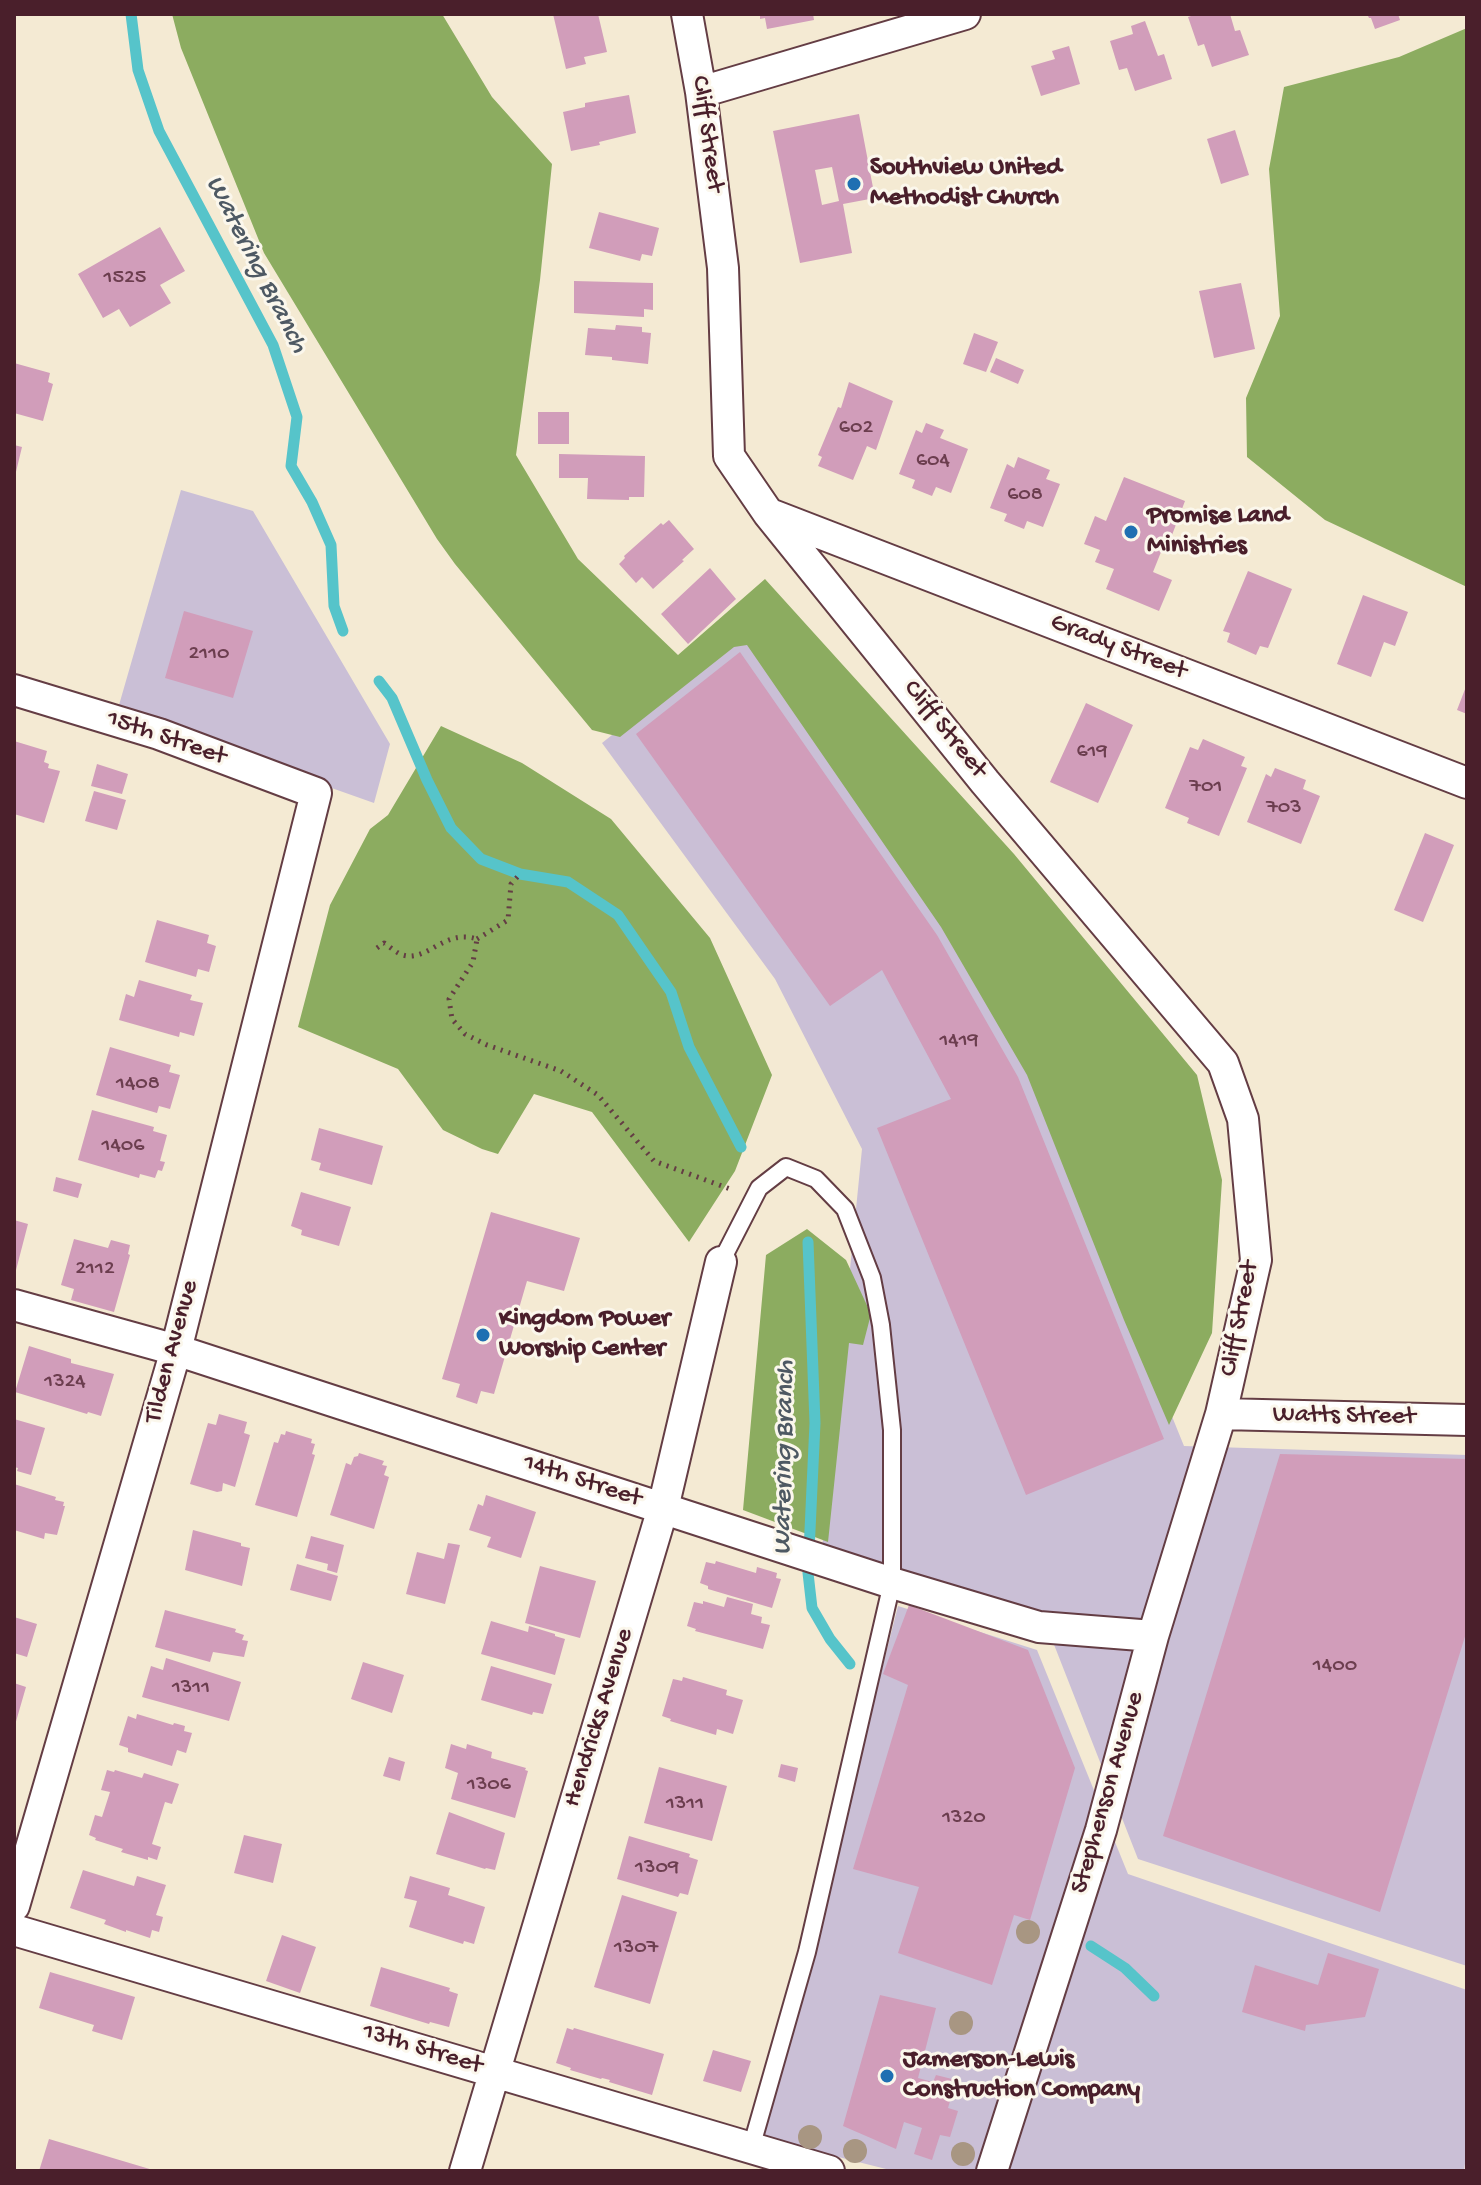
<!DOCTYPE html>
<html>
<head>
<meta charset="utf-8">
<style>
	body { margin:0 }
	#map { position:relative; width:1481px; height:2185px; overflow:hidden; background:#f4ead3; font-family:"Gochi Hand",sans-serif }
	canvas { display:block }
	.frame { position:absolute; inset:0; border:16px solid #4a1f2b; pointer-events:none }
</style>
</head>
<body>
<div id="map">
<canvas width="1481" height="2185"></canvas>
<div class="frame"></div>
</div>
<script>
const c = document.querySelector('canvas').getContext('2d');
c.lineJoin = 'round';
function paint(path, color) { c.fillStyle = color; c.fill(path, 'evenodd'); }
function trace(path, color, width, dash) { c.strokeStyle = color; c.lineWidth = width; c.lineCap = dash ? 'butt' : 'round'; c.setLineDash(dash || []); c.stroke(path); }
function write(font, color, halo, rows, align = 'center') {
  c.font = font + ' "Gochi Hand",sans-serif'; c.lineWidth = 6; c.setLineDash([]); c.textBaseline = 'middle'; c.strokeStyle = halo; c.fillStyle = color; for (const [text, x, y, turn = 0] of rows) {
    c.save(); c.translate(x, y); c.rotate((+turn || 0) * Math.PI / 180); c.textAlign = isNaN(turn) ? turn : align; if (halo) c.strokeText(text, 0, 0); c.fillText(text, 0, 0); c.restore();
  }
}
paint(new Path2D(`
	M181 490 253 511 390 744 374 803 117 712Z
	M751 624 1006 1008 1184 1446 1467 1455V1966L1138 1859 1044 1619 822 1549 862 1149 775 979 602 743Z
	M898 1606 1037 1650 1128 1874 1467 1990V2149L1464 2171H894L763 2138Z`), '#cabfd6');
paint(new Path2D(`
	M172 14H442L492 97 552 164 540 280 516 455 578 559 678 655 765 579 1014 854 1197 1075 1222 1180 1212 1333 1169 1425 1124 1320 1027 1075 941 927 747 645 734 647 620 737 592 730 455 564 437 539 264 253 181 48Z
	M1467 28V587L1325 520 1247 457 1246 398 1280 316 1269 169 1284 87 1399 57Z
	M441 726 522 763 611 819 710 938 772 1075 735 1171 689 1242 592 1112 534 1094 498 1154 482 1149 443 1130 398 1069 298 1027 330 905 370 829 388 815Z
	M807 1229 846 1260 871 1314 863 1345 849 1343 828 1542 743 1510 766 1255Z`), '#8cac60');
trace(new Path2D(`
	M131 14 138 70 159 131 273 345 297 417 291 466 312 502 331 545 334 606 343 631
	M379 681 392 698 427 780 451 828 481 859 520 874 568 882 618 915 671 992 689 1047 741 1147
	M808 1242 815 1423 808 1573 812 1608 830 1639 850 1664
	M1091 1946 1125 1968 1154 1996`), '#56c4ca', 11);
paint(new Path2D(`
	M553 14H598L607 52 584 57 586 64 566 69Z
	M760 14H813L814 20 767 29 765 18 760 19Z
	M1197 14H1230L1235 31 1240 30 1249 55 1212 67 1204 44 1198 46 1188 17Z
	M1367 14H1398L1400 20 1375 29 1371 18H1369Z
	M1145 21 1158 56 1164 54 1172 79 1135 91 1127 68 1119 70 1110 41 1133 34 1131 26Z
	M1069 46 1080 84 1041 96 1031 66 1055 59 1052 51Z
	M629 95 636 133 599 142 600 145 571 151 563 112 585 107V103Z
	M859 114 875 198 843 204 852 253 800 263 773 131ZM832 167 839 201 822 205 815 170Z
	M1235 130 1249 175 1221 184 1207 139Z
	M599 212 659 228 652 256 642 254 640 261 589 248Z
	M160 227 185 271 160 285 171 303 130 327 119 309 103 318 78 274Z
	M574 281 653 283V310L644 309V317L574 313Z
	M1241 283 1255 349 1214 358 1199 291Z
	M616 325 642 327V332L651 333 648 364 612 360V357L585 355 588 328 615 330Z
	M974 333 998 342 986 372 963 364Z
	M996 358 1024 370 1018 384 990 372Z
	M14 363 50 373 48 382 53 384 43 421 14 413Z
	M849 382 893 401 876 450 867 446 853 480 818 466 822 457 818 455 838 407 841 408Z
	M538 412H569V444H538Z
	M926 423 944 430 940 438 968 449 951 493 936 487 932 496 912 488 915 480 899 474 916 430 922 433Z
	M14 445 22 447 15 476 14 475Z
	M559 454 645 456 644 497H629V500L587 499 588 478H559Z
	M1018 457 1050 470 1046 479 1060 484 1043 527 1027 521 1024 529 1004 521 1007 514 990 508 1007 464 1014 468Z
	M1124 477 1185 501 1167 548 1163 547 1153 572 1172 580 1159 611 1106 589 1114 569 1095 562 1100 550 1084 544 1095 516 1106 521Z
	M669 520 694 549 682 560 684 561 653 589 642 577 636 583 619 564 625 558 624 556 661 523 663 525Z
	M710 568 736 599 688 644 661 614Z
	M1248 571 1292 589 1268 648 1260 646 1256 655 1227 642 1230 633 1223 631Z
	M1363 595 1408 612 1395 646 1384 642 1371 677 1337 664Z
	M184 611 253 631 233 698 165 678Z
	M740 652 937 935 1018 1077 1164 1439 1026 1495 877 1128 951 1099 882 970 830 1006 636 734Z
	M1467 684V714L1457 710Z
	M1086 703 1133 725 1098 803 1050 782Z
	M1203 739 1245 757 1241 766 1247 768 1219 836 1187 823 1189 818 1165 808 1190 747 1198 750Z
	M14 741 47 751 44 762 49 764 48 768 60 771 44 823 14 814Z
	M97 764 128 774 122 794 91 786Z
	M1275 768 1306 780 1303 789 1320 796 1301 844 1247 822 1266 774 1271 777Z
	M94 791 126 800 117 830 85 821Z
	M1425 833 1454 845 1423 922 1394 910Z
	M157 920 209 935 207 943 216 946 209 972 198 969 196 977 145 962Z
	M139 980 192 995 190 1000 203 1003 194 1036 180 1032 179 1037 119 1020 126 994 134 997Z
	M110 1047 171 1065 169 1072 180 1075 170 1109 159 1106 157 1113 96 1095Z
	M92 1110 154 1127 153 1131 167 1135 160 1161 165 1162 162 1171 158 1170 155 1178 140 1174 139 1178 78 1160Z
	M319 1128 383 1146 372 1185 319 1170 321 1163 311 1160Z
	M56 1177 82 1184 78 1198 53 1191Z
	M301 1192 351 1207 339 1246 301 1235 302 1230 291 1226Z
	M491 1212 580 1238 564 1291 527 1281 494 1394 481 1391 477 1404 456 1397 460 1384 442 1379Z
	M14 1220 28 1224 15 1274H14Z
	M74 1239 108 1248 111 1240 130 1245 128 1254 130 1255 114 1312 71 1300 74 1289 61 1285Z
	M29 1346 71 1359V1363L114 1374 101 1416 88 1412 87 1414 15 1392Z
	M219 1414 247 1422 244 1433 250 1435 235 1487 223 1483 222 1491 217 1492 190 1484 208 1423 216 1425Z
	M14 1419 45 1428 31 1475 17 1471 18 1468 14 1467Z
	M286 1431 312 1439 311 1443 315 1444 312 1454 315 1455 297 1517 255 1505 274 1442 278 1443 281 1434 285 1435Z
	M359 1453 384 1461 382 1465 387 1466 384 1475 389 1477 374 1529 330 1515 346 1463 351 1465 354 1457 358 1456Z
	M1280 1454 1467 1459V1630L1380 1912 1163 1836Z
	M14 1484 56 1497 55 1500 64 1502 63 1506H65L57 1535 45 1533 44 1539 14 1530Z
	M486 1495 536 1512 521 1558 487 1547 491 1537 469 1530 478 1504 483 1506Z
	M193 1530 241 1543V1546L250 1548 242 1586 185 1570Z
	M311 1536 344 1545 337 1573 327 1570 328 1564 305 1558Z
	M448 1543 460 1545 445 1604 406 1594 417 1552 444 1559Z
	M716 1561 756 1573 757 1567 777 1573 776 1578 781 1579 772 1608 708 1589V1586L700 1583 706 1562 715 1564Z
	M297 1564 338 1576 331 1601 290 1590Z
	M540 1566 596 1581 580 1638 525 1623Z
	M727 1597 753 1604 751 1614 762 1617 761 1623 770 1625 763 1649 695 1631 696 1629 687 1626 694 1602 703 1604V1601L724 1607Z
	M909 1605 1028 1650 1075 1768 1030 1920 1014 1915 992 1985 898 1953 919 1887 853 1869 908 1685 883 1674Z
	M165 1610 236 1629 235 1632 244 1635 242 1640 248 1641 244 1657 213 1652 210 1662 155 1647Z
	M14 1617 37 1624 27 1657 14 1653Z
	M491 1621 528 1632 529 1626 555 1634V1636L565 1639 555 1675 481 1654Z
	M166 1658 241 1682 229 1721 142 1697 151 1666 163 1670Z
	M363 1662 404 1675 392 1713 351 1699Z
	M491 1666 552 1684 543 1714 533 1712 532 1715 481 1700Z
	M683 1677 727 1690 726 1695 743 1700 733 1734 717 1729 716 1735 670 1721 671 1719 662 1716 673 1679 682 1681Z
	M14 1683 26 1687 15 1725H14Z
	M137 1714 173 1725 174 1723 185 1726 184 1731 192 1733 186 1753 177 1750 172 1766 128 1752V1748L119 1745 128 1716 136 1719Z
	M451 1744 466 1749 467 1744 492 1752 491 1758 526 1768 525 1770 528 1771 515 1818 451 1799 458 1773 445 1768Z
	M389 1757 405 1762 400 1781 383 1776Z
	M781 1764 798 1768 795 1782 778 1777Z
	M659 1767 727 1786 712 1841 644 1823Z
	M107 1770 114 1772 115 1770 142 1778 144 1773 179 1784 172 1804 165 1802 152 1844 161 1847 157 1860 148 1857V1860L121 1852 123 1849 95 1840 96 1838 89 1835 95 1815 102 1817 110 1792 101 1790Z
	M449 1812 505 1833 495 1870 486 1868 485 1869 436 1854Z
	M244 1835 282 1844 273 1883 234 1873Z
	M629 1836 690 1854 689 1857 698 1860 688 1895 680 1893 678 1897 617 1879Z
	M83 1870 134 1886 137 1876 166 1885 156 1915 163 1917 159 1932 152 1930 150 1938 126 1930V1932L104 1924 106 1920 70 1908Z
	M410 1876 450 1888 448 1895 485 1907 474 1944 464 1941 463 1944 409 1927 417 1901 404 1898Z
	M622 1895 677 1912 650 2004 594 1987Z
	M282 1935 316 1947 300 1993 266 1981Z
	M1328 1953 1379 1969 1365 2017 1306 2025 1305 2031 1242 2012 1255 1965 1318 1985Z
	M381 1967 450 1988 449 1991 458 1994 449 2027 430 2022 429 2024 370 2006Z
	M50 1972 135 1997 122 2040 92 2031 94 2025 39 2008Z
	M880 1995 936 2008 918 2078 933 2082 936 2075 956 2080 948 2108 958 2111 950 2137 940 2135 932 2160 914 2154 922 2128 904 2122 896 2149 843 2126Z
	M567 2028 573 2030 574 2028 664 2054 652 2095 609 2082 610 2080 602 2078 601 2079 570 2070 571 2068 556 2063Z
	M713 2050 751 2061 741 2092 703 2081Z
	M49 2139 153 2170V2171H39Z`), '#d19dba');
const lane = new Path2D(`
	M721 1262 759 1188 786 1167 816 1179 845 1209 872 1278 881 1325 892 1430V1583L807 1952 751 2148`);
const street = new Path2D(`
	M687 14 701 92 723 268 729 456 768 513 985 782 1223 1063 1243 1119 1256 1260 1221 1414 1153 1636 1101 1830 992 2171
	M701 92 965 14
	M770 514 1467 783
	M14 690 159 734 316 793 176 1350 14 1906
	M14 1305 176 1350 892 1583 1039 1627 1153 1636
	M1221 1414 1467 1420
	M14 1930 829 2171
	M465 2171 663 1508 721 1262`);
trace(lane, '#643d44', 20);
trace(street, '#643d44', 34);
trace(new Path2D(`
	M477 939 508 920 511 884 520 874
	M377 948 384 943C389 946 394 951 400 954 426 965 443 928 477 939L473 962 449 999 452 1019 465 1034 487 1045 561 1071 598 1095 654 1161 730 1189`), '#643d44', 5, [2, 6]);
trace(lane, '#fff', 16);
trace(street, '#fff', 30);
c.fillStyle = '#a89682';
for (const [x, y] of [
	[1028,1932],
	[961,2023],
	[810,2137],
	[855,2151],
	[963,2154]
]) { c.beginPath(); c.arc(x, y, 12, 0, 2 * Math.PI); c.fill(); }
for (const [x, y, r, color] of [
	[854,184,8,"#1f6fb2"],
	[1131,532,8,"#1f6fb2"],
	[483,1335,8,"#1f6fb2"],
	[887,2076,8,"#1f6fb2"]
]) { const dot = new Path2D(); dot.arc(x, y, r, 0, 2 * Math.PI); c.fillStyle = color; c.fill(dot); trace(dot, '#fbf7ec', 3); }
write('22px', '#6c3e4f', null, [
	["1525",125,279],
	["602",856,429],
	["604",933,462],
	["608",1025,496],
	["2110",209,655],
	["619",1092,753],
	["701",1206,788],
	["703",1284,809],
	["1419",959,1042],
	["1408",138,1085],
	["1406",123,1147],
	["2112",95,1270],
	["1324",65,1383],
	["1400",1335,1667],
	["1311",191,1689],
	["1306",489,1786],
	["1311",685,1805],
	["1320",964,1819],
	["1309",657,1869],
	["1307",636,1949]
]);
write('26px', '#4a1f2b', '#fbf7ec', [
	["Cliff Street",706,134,82],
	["Grady Street",1118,648,21],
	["Cliff Street",944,730,51],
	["15th Street",166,739,19],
	["Cliff Street",1241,1319,-79],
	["Tilden Avenue",173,1352,-75],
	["Watts Street",1344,1417,1],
	["14th Street",582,1482,18],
	["Hendricks Avenue",600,1718,-73],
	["Stephenson Avenue",1109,1793,-74],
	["13th Street",422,2050,17]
]);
write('bold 26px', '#4a1f2b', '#fbf7ec', [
	["Southview United",870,169],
	["Methodist Church",870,199],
	["Promise Land",1147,517],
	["Ministries",1147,547],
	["Kingdom Power",499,1320],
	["Worship Center",499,1350],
	["Jamerson-Lewis",903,2061],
	["Construction Company",903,2091]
], 'left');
write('italic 28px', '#4e5963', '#fbf7ec', [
	["Watering Branch",255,265,63],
	["Watering Branch",786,1458,-89]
]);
</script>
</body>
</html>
